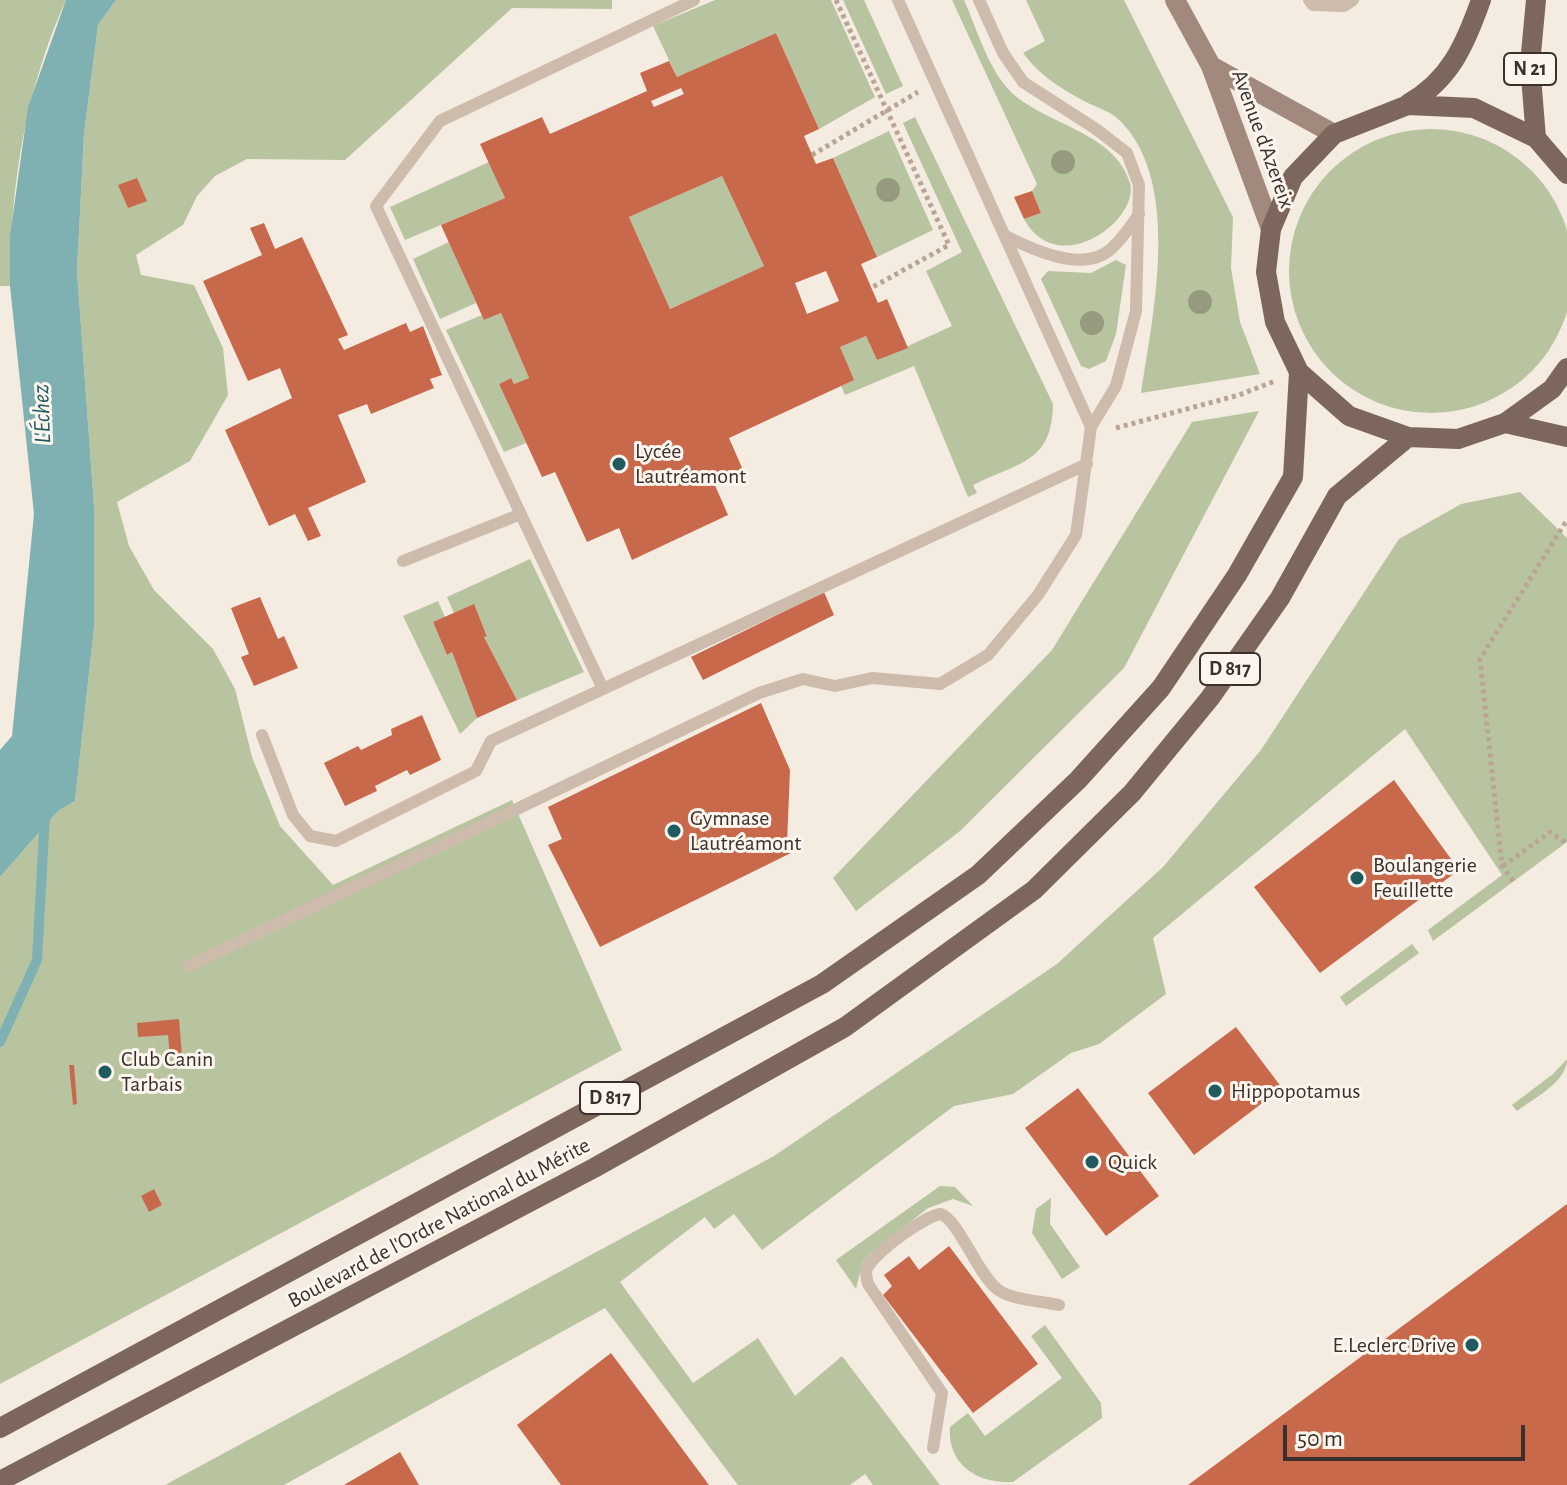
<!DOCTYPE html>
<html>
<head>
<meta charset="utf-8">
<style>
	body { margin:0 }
	#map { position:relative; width:1567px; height:1485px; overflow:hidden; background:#f4ebe1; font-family:"Alegreya Sans",sans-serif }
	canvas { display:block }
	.scale { position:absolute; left:1283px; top:1425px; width:242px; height:36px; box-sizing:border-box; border:4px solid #3b302b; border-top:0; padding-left:10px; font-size:24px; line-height:28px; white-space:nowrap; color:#3b302b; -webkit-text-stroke:6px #fbf5ee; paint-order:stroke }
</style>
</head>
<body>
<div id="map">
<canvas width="1567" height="1485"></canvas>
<div class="scale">50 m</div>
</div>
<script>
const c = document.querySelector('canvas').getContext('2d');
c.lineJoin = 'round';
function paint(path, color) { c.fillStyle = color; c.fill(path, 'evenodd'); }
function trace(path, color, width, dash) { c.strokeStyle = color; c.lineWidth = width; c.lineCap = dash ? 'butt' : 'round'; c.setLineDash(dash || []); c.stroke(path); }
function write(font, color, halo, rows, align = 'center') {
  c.font = font + ' "Alegreya Sans",sans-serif'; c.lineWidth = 6; c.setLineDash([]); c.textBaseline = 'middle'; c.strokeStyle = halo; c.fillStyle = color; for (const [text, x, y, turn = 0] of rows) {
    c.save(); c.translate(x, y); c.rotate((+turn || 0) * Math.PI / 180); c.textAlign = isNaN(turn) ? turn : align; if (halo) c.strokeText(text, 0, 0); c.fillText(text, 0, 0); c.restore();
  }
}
paint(new Path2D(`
	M0 0H66C25 90 10 188 10 286H0Z
	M116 0H612V9L512 8 345 160 247 159 215 176 197 196 183 225 136 255 141 275 194 285 223 348 228 395 190 461 117 502 129 546 154 590 213 649 235 689 252 757 280 826 333 885 512 800 622 1050 0 1384V877L58 811 75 801 94 628V506L77 271 84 134 98 25Z
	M715 0H831L875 97 819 129 776 33 677 77 653 26Z
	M843 0H864L903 86 886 94Z
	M952 0H964C977 29 988 69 1011 92 1046 125 1115 132 1130 183 1140 220 1058 281 1024 219L1041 213 1032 191 1037 184Z
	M1026 0H1124L1233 217 1231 268 1240 322 1260 374 1141 393C1153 314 1183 178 1117 118 1110 112 1099 108 1090 104 1063 90 1041 77 1023 53L1045 41Z
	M915 117 1053 404C1052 463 1019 462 973 485L977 493 968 497 914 366 845 395 841 386 853 380 840 347 866 336 877 360 952 326 926 271 962 252 903 123Z
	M1289 271a142 142 0 1 1 284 0a142 142 0 1 1-284 0Z
	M889 131 933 230 877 257 833 158Z
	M489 162 505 198 405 240 390 207Z
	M722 176 764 266 670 309 629 217Z
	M449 242 476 303 440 319 413 259Z
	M1116 260 1126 265 1116 334 1106 361 1089 369 1081 366 1041 279 1048 271 1091 273Z
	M501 313 529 378 514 384 511 378 499 384 526 443 504 452 446 330 482 315 484 320Z
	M1259 411 1124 668 960 831 856 911 833 878 1052 650 1192 422Z
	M1520 492 1567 538V842L1433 941 1428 930 1502 875 1405 729 1153 938 1166 994 1099 1044 1071 1053 1013 1094 954 1106 762 1250 734 1214 714 1229 705 1217 620 1282 693 1383 758 1338 795 1396 842 1356 940 1485H873L865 1474 850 1485H738L605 1308 284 1485H165L774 1156 1057 964 1163 867 1261 750 1399 539 1461 504Z
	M530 559 584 672 517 700 484 637 487 635 474 605 454 613 447 597Z
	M438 601 445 617 433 622 447 655 452 652 477 718 460 734 403 616Z
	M1412 944 1419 953 1346 1006 1340 997Z
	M1567 1059C1567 1082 1534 1098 1517 1111L1512 1105 1553 1074Z
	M940 1186 955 1187 973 1206 953 1199 928 1208 871 1253 862 1264 856 1289 836 1260Z
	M1051 1198 1050 1224 1080 1267 1062 1279 1032 1233 1036 1209Z
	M1045 1325 1101 1403 1102 1418 1013 1482C978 1484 947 1465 950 1427L968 1413 985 1436 1062 1378 1031 1336Z`), '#b8c4a0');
paint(new Path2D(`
	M66 0H116L98 25 84 134 77 271 94 506V628L75 801 58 811 0 877V750L12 736 34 514 10 286V236L28 107Z`), '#7fb0b2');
trace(new Path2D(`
	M0 1042 37 960 45 814`), '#7fb0b2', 10);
paint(new Path2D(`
	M776 33 819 129 804 136 816 164 833 158 877 257 861 264 878 303 887 299 908 348 877 360 866 336 840 347 854 380 729 438 743 470 714 483 728 515 632 560 619 528 587 542 555 472 542 477 499 384 511 378 514 384 529 378 501 313 484 320 441 225 505 198 480 144 542 117 550 134 647 91 640 73 669 61 677 77ZM681 88 684 94 654 107 651 101ZM722 176 764 266 670 309 629 217ZM826 271 839 301 807 314 795 283Z
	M137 178 147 201 128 208 118 185Z
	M1032 191 1041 213 1024 219 1014 197Z
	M264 223 275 249 302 237 348 335 338 339 344 350 406 323 410 332 423 326 442 375 430 379 434 388 371 414 367 404 338 415 366 482 308 508 321 536 308 541 295 514 269 526 225 430 292 398 280 368 248 381 203 281 262 255 250 228Z
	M824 592 834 615 703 680 691 657Z
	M260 597 278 639 284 636 298 668 254 686 241 657 249 654 231 608Z
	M474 604 487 636 484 637 517 700 477 718 452 652 447 655 433 622Z
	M761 703 790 770 787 844 793 852 600 947 548 845 562 839 548 807Z
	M422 715 441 760 410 775 407 770 375 786 377 791 345 806 324 763 358 746 361 750 392 735 391 729Z
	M1394 780 1459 870 1320 973 1254 887Z
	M179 1019 182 1056 170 1057 168 1035 138 1037 137 1023Z
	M1236 1027 1282 1088 1194 1155 1148 1093Z
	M69 1065H74L77 1104 73 1105Z
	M1078 1088 1159 1196 1106 1236 1025 1128Z
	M154 1189 162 1205 149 1212 141 1196Z
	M1567 1204V1485H1188Z
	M949 1246 1038 1364 973 1413 883 1295 892 1286 884 1275 909 1256 919 1270Z
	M611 1353 709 1485H561L517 1425Z
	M400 1452 419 1485H344Z`), '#c8694b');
trace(new Path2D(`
	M836 0 949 245 871 288
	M812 155 918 92
	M1116 428 1239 395 1275 381
	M1503 866 1550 832 1566 843
	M1513 881 1502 866 1480 659 1567 520`), '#b9a596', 5, [4, 4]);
trace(new Path2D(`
	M898 0 1091 427
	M1309 0 1313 5 1344 6 1353 0
	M1004 235C1031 249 1083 274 1111 249 1122 239 1131 226 1139 214
	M403 561 521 514
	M603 689 376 206 440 121 694 0
	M262 735 293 815 310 836 336 841 476 771 491 741 1087 464
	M189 966 759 693 803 679 835 686 872 678 940 684 988 655 1038 595 1076 535 1091 427 1116 386 1136 311 1139 185 1127 153 1096 129 1023 82 1003 53 979 0
	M933 1448 942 1393 868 1284C867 1280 866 1275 866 1271 869 1256 926 1215 941 1214 959 1221 977 1273 997 1289 1010 1300 1042 1301 1059 1305`), '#cdbbac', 12);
trace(new Path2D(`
	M1175 0 1211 66 1271 229
	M1211 66 1334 134`), '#a18a7d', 20);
trace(new Path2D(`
	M1536 0 1530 64 1536 138
	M1408 104C1450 80 1465 45 1481 0
	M1567 174 1536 138 1474 108 1408 105 1334 134 1293 177 1271 229 1266 272 1275 322 1299 372 1349 416 1408 437 1458 439 1505 423 1552 389 1567 368
	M1505 423 1567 437
	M0 1428 822 984 978 875 1078 780 1161 688 1237 575 1293 477 1299 372
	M0 1481 594 1168 845 1027 1034 890 1132 793 1210 698 1280 598 1337 496 1408 437`), '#7d675c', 20);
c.fillStyle = '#969b7f';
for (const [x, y] of [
	[1063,162],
	[888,190],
	[1200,302],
	[1092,323]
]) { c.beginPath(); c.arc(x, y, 12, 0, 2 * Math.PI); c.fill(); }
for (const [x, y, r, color] of [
	[619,464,8,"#1f5a5e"],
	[674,831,8,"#1f5a5e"],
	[1357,878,8,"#1f5a5e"],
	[105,1072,8,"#1f5a5e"],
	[1215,1091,8,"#1f5a5e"],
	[1092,1162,8,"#1f5a5e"],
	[1472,1345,8,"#1f5a5e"]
]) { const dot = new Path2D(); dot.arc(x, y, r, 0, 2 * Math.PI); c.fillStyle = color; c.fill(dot); trace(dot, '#fbf5ee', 3); }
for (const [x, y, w] of [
	[1530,69,52],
	[1230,669,60],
	[610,1098,60]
]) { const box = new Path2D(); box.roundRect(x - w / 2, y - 16, w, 32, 6); c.fillStyle = '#fbf5ee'; c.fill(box); trace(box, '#3b302b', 2); }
write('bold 20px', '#3b302b', null, [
	["N 21",1530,69],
	["D 817",1230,669],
	["D 817",610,1098]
]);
write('22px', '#3b302b', '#fbf5ee', [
	["Avenue d'Azereix",1263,139,70],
	["Boulevard de l'Ordre National du Mérite",439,1223,-28]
]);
write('22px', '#3b302b', '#fbf5ee', [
	["Lycée",635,451],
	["Lautréamont",635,476],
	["Gymnase",690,818],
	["Lautréamont",690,843],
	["Boulangerie",1373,865],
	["Feuillette",1373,890],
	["Club Canin",121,1059],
	["Tarbais",121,1084],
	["Hippopotamus",1231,1091],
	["Quick",1108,1162],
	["E.Leclerc Drive",1456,1345,"right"]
], 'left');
write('italic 24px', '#1f5a5e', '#fbf5ee', [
	["L'Échez",42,414,-92]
]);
</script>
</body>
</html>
